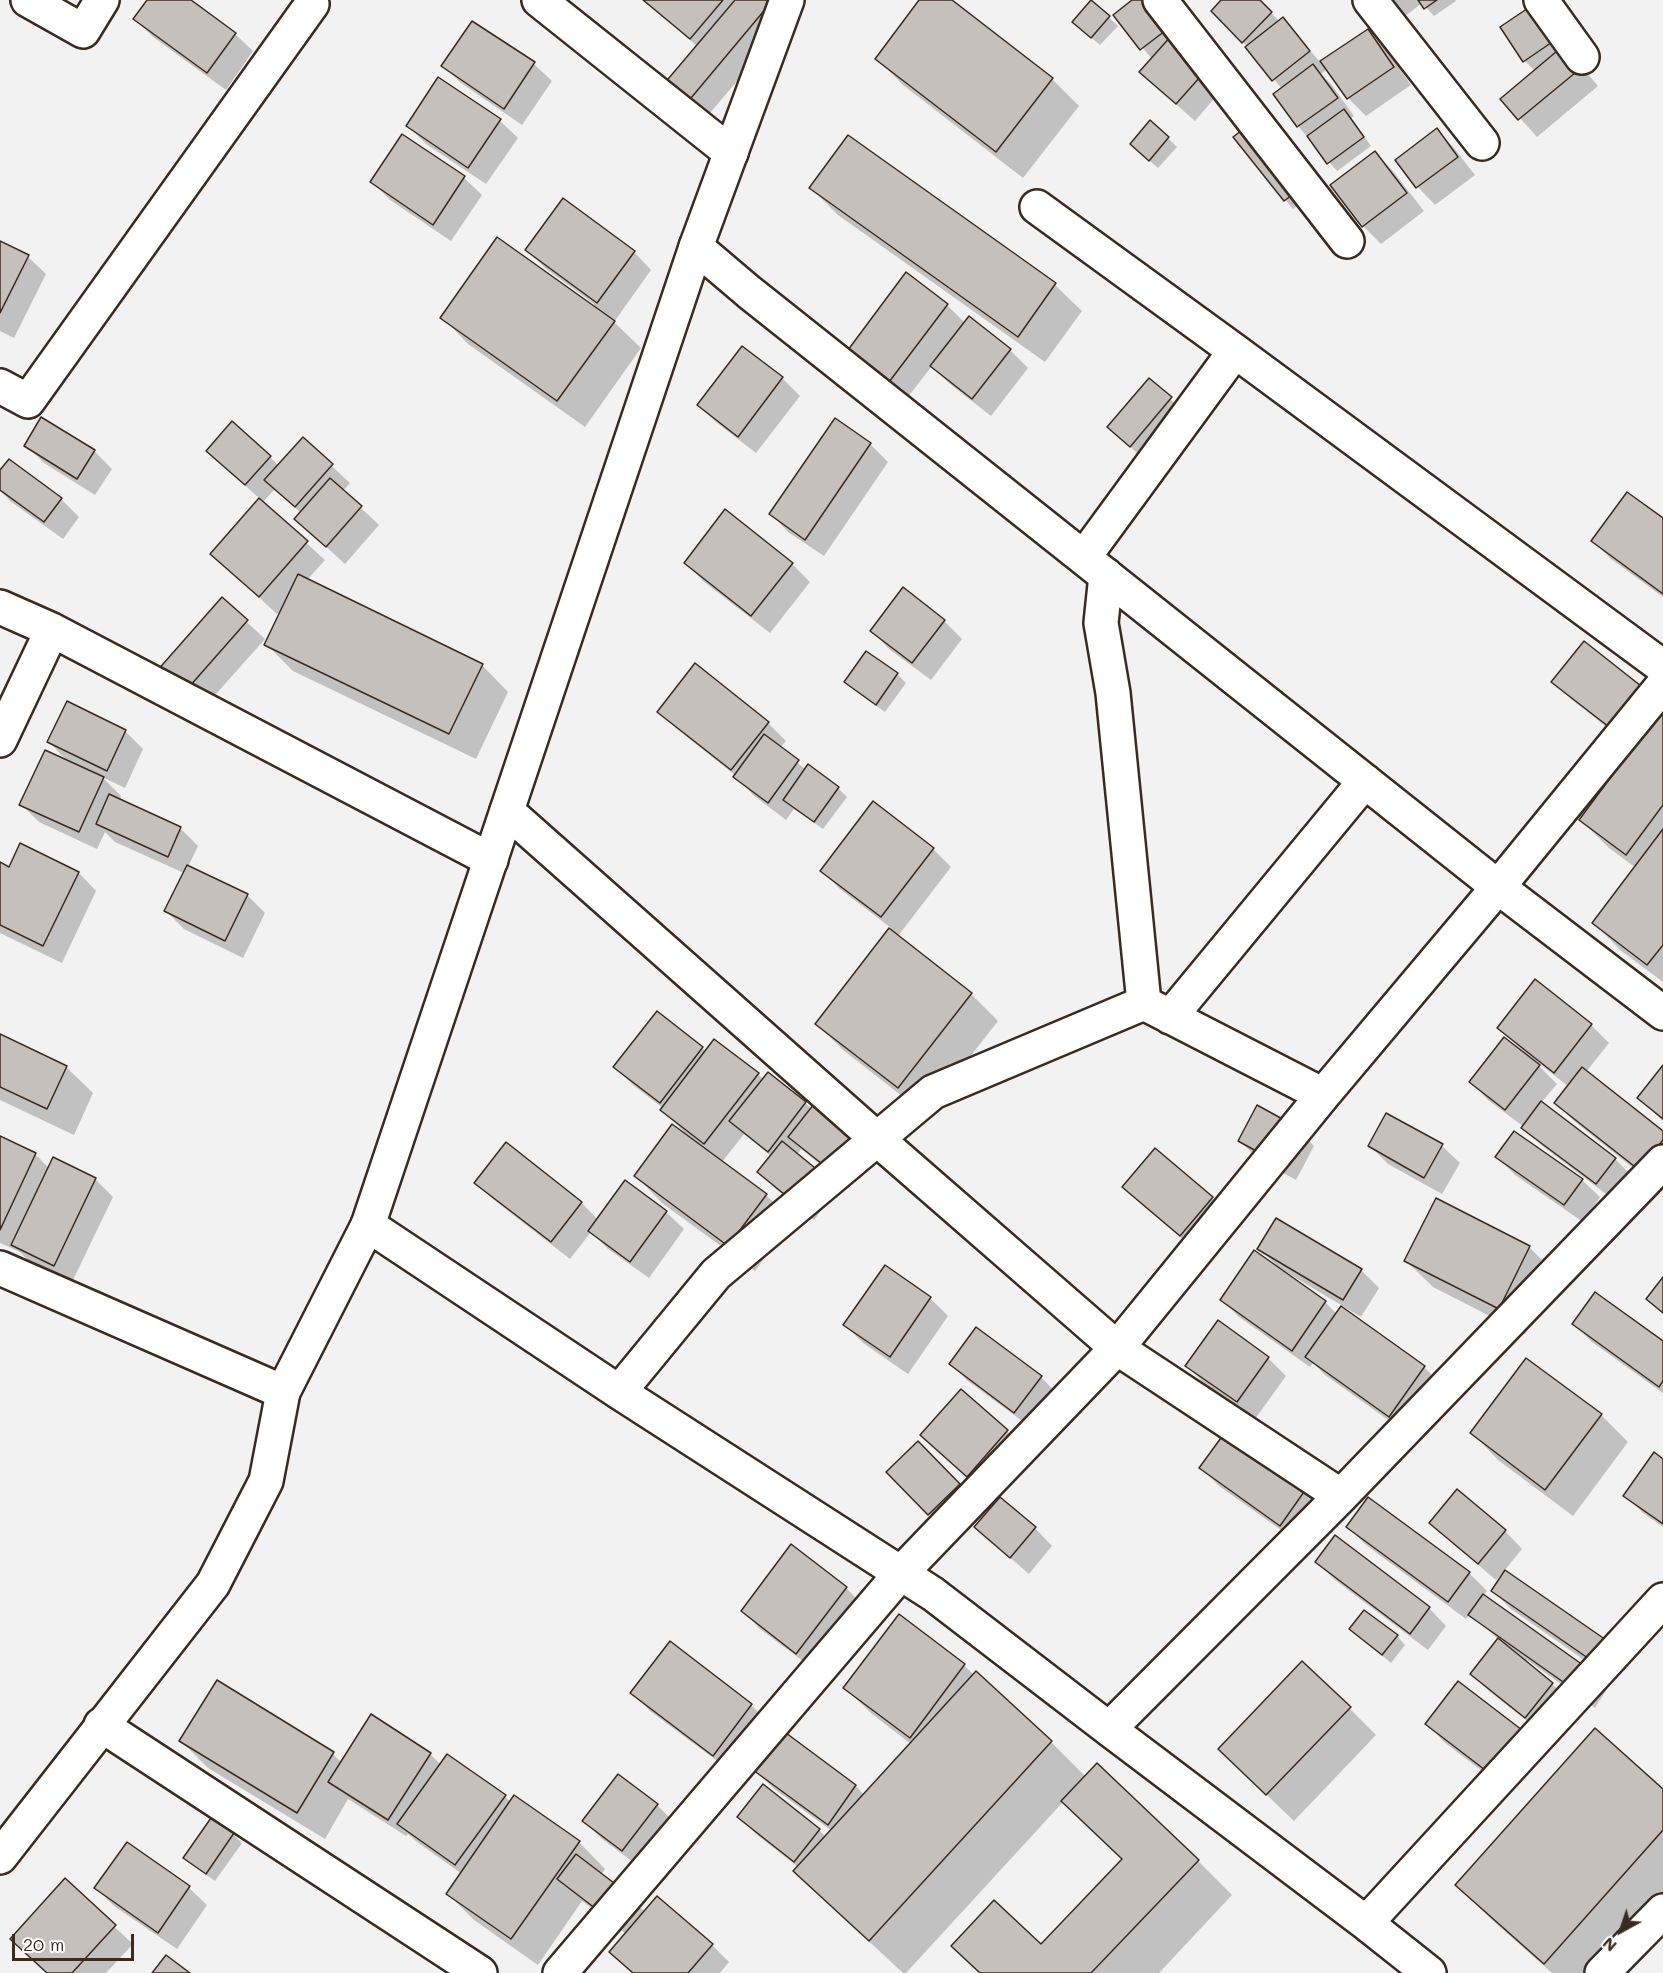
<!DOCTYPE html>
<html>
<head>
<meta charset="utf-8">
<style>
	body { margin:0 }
	#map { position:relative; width:1663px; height:1973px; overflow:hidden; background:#f3f2f2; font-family:Mali,sans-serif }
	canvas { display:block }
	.north { position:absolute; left:1591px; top:1901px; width:60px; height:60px; -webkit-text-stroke:4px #fff; paint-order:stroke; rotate:220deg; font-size:16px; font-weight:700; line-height:24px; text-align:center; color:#3b2a1e }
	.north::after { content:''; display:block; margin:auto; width:21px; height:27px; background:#3b2a1e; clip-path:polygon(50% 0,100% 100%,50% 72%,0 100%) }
	.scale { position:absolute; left:12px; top:1934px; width:122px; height:27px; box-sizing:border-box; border:3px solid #3b2a1e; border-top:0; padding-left:8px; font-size:18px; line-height:21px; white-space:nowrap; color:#3b2a1e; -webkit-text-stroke:4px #fff; paint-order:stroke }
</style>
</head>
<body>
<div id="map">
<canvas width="1663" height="1973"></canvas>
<div class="north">N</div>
<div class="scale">20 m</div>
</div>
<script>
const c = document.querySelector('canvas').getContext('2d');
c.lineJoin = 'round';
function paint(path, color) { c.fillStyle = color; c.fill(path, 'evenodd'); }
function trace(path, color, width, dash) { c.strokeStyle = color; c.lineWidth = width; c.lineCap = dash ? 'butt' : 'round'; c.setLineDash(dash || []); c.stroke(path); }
paint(new Path2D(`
	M149 0H189L235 34 253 51 226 90 153 37 135 19Z
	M643 0H784L796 12 704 120 683 102 698 47Z
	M921 0H949L1052 79 1079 106 1023 178 903 85 877 59Z
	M1135 0 1225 86 1195 121 1159 89 1152 59 1115 15Z
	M1223 0H1258L1280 22 1282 19 1321 63 1368 31 1386 49 1411 85 1366 116 1348 98 1327 69 1321 74 1331 84 1354 116 1351 118 1371 146 1337 171 1298 126 1275 94 1282 89 1248 47 1213 11Z
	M1388 0H1455L1456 1 1434 16 1422 3 1404 17Z
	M1091 1 1118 26 1100 45 1082 30Z
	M1555 21 1581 66 1598 86 1537 137 1503 99 1535 71 1525 61Z
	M473 23 534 64 552 81 522 125 461 83 443 66Z
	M500 121 518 138 486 184 426 144 408 126Z
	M1151 122 1177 147 1158 168 1140 152Z
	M1437 130 1454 148 1475 175 1435 205 1418 187 1397 160Z
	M848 137 1055 285 1082 311 1045 362 838 215 811 188Z
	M1235 137 1308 198 1293 209Z
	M1375 153 1392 170 1424 211 1381 244 1363 226 1332 185Z
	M464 178 482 195 451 241 390 200 372 182Z
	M0 242 28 257 46 274 14 338 0 331Z
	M527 250 634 252 651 270 614 322 641 348 585 427 468 344 442 317 593 306 594 304 545 268Z
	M947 305 965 323 1010 350 1028 368 991 416 950 384 932 366 904 402 864 371Z
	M782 378 800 396 756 453 716 422 699 405Z
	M1149 380 1189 416 1149 464 1109 427Z
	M303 439 350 483 343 491 379 525 345 564 296 519 301 513 275 489 262 503 325 560 307 580 482 665 508 692 476 759 293 671 266 644 282 609 277 614 212 554 260 499 208 451 270 457 279 466Z
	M870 444 888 462 824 556 788 532 771 514Z
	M26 445 94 451 112 469 95 495 44 463Z
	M0 473 61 499 79 517 63 539 10 501 0 490Z
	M726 511 792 564 810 582 770 633 703 581 686 563Z
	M1663 520V597L1611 559 1593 541Z
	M903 590 944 621 962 639 931 680 889 649 872 631Z
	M222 599 265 639 200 712 176 690Z
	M1584 643 1628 744 1571 699 1553 682Z
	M897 674 906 683 885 712 854 690 846 682Z
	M1663 709V982L1620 950 1594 923 1636 868 1608 847 1581 820Z
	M659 711 768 723 786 741 780 748 806 770 838 788 847 797 823 829 794 809 786 820 753 795 736 776 677 729Z
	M125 731 143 749 125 788 102 777 121 796 120 800 180 828 198 846 188 867 247 895 265 913 243 958 184 929 166 911 184 873 115 842 105 832 97 849 39 822 21 804 68 762 49 742Z
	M21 845 79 873 96 891 62 963 0 933V865L10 869Z
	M933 849 951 867 898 936 971 994 998 1021 925 1114 843 1050 817 1024 891 928 840 889 822 871Z
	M1535 982 1591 1025 1609 1043 1586 1072 1663 1132V1180L1657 1187 1574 1121 1556 1103 1569 1087 1540 1064 1539 1066 1557 1084 1541 1103 1615 1159 1633 1177 1614 1200 1541 1145 1524 1127 1488 1100 1471 1082 1521 1049 1499 1028Z
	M0 1036 66 1067 93 1093 74 1135 0 1100Z
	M702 1048 706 1052 758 1074 763 1079 805 1103 873 1157 849 1187 801 1149 797 1155 836 1191 814 1220 777 1190 759 1172 772 1157 744 1134 722 1162 766 1195 792 1221 755 1271 662 1203 636 1176 684 1132 662 1110 664 1109 633 1085 615 1067Z
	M1663 1068V1121L1639 1098Z
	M1297 1128 1314 1146 1296 1180 1258 1159 1240 1141Z
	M0 1137 35 1154 49 1168 95 1179 113 1197 72 1282 30 1262 20 1252 0 1243Z
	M506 1144 582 1203 598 1220 666 1212 684 1229 649 1278 608 1249 591 1232 570 1259 494 1200 476 1183Z
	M1370 1146H1442L1460 1163 1442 1194 1388 1164Z
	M1155 1151 1212 1199 1230 1216 1199 1253 1142 1205 1124 1187Z
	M1497 1157 1582 1180 1600 1197 1583 1222 1515 1175Z
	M1529 1247 1556 1274 1525 1334 1433 1287 1406 1261Z
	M1259 1248 1361 1270 1379 1288 1361 1317 1286 1272 1285 1274 1325 1302 1337 1314 1424 1367 1442 1385 1408 1434 1325 1375 1313 1363 1310 1367 1239 1317 1222 1300 1277 1266Z
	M885 1267 930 1298 948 1316 908 1374 863 1343 845 1325Z
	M1574 1324 1663 1343V1393L1592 1342Z
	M1268 1358 1286 1376 1255 1419 1205 1384 1187 1366Z
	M1527 1360 1601 1415 1628 1442 1573 1516 1498 1460 1472 1433Z
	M950 1364 1041 1377 1058 1395 1033 1429 968 1381Z
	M1007 1431 1024 1449 985 1493 922 1435Z
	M918 1443 976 1503 947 1531 889 1472Z
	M1663 1461V1527L1643 1513 1625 1495Z
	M1201 1468 1305 1491 1323 1508 1298 1542 1219 1486Z
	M1431 1522 1505 1531 1522 1549 1504 1571 1608 1643 1626 1661 1613 1680 1511 1609 1493 1591 1505 1573 1503 1572 1496 1580 1449 1540Z
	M1348 1527 1469 1573 1487 1591 1483 1596 1590 1671 1607 1689 1595 1708 1527 1660 1525 1662 1552 1684 1570 1701 1544 1734 1490 1692 1472 1674 1499 1640 1470 1614 1466 1619 1366 1545Z
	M1035 1528 1052 1546 1029 1574 994 1544Z
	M1317 1562 1429 1608 1446 1626 1428 1650 1335 1580Z
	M846 1588 864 1606 815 1670 760 1629 743 1611Z
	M1351 1629 1397 1636 1405 1645 1391 1663Z
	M670 1643 751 1705 769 1723 732 1772 650 1711 632 1693Z
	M964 1665 974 1675 976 1673 1051 1742 1086 1777 1198 1861 1232 1895 1159 1973H980L1041 1947 1123 1860 1063 1802 906 1973H903L830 1905 795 1871 798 1867 757 1835 739 1817 819 1830 826 1837 832 1831 773 1788 755 1770 782 1733 856 1786 864 1795 911 1744 872 1714 845 1688Z
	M217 1682 333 1754 342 1763 430 1754 441 1765 505 1796 511 1803 579 1842 605 1869 601 1875 630 1898 645 1912 712 1945 729 1962 720 1973H633L611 1952 626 1934 582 1901 538 1965 474 1920 448 1894 462 1874 417 1842 408 1834 406 1836 348 1799 325 1839 208 1768 181 1741Z
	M1458 1683 1507 1790 1444 1742 1427 1724Z
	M1349 1708 1376 1735 1294 1821 1247 1776Z
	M1663 1791V1903L1601 1973H1552L1492 1920 1457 1885Z
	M657 1805 675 1823 641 1868 602 1839 584 1821Z
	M233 1834 242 1843 215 1881 194 1866 185 1858Z
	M127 1844 189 1888 207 1905 177 1949 114 1906 96 1888Z
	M65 1881 133 1944 106 1973H47Z`), '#0003');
const building = new Path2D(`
	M147 0H191L236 33 207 73 133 19Z
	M643 0H723L690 39Z
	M735 0H773L686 104 663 85Z
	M919 0H952L1053 78 996 152 875 59Z
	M1091 0 1110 16 1091 38 1072 22Z
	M1132 0H1155L1174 24 1140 50 1113 15Z
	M1221 0H1260L1272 12 1242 43 1211 11Z
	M1418 0H1437L1424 9Z
	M1537 2 1561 36 1523 62 1500 27Z
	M1283 17 1310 51 1272 81 1245 47Z
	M472 21 535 62 504 109 441 66Z
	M1368 29 1394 67 1347 99 1320 61Z
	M1172 35 1208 68 1176 104 1139 72Z
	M1563 46 1581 68 1518 120 1500 99Z
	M1313 64 1338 98 1297 127 1273 94Z
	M438 77 501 119 468 168 406 126Z
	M1344 109 1364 137 1327 164 1307 136Z
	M1150 120 1169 137 1149 161 1130 144Z
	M1250 124 1300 189 1284 201 1233 137Z
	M1437 128 1458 157 1416 188 1395 160Z
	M402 134 465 176 433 225 370 182Z
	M848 135 1056 283 1018 337 809 188Z
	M1375 151 1407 193 1362 227 1330 185Z
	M563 198 635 251 597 303 525 250Z
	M497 237 615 321 557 401 440 318Z
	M0 241 29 255 0 313Z
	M906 272 948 304 886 386 845 354Z
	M969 316 1011 349 972 399 930 366Z
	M742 346 783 377 738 437 697 405Z
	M1149 378 1172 397 1130 447 1107 427Z
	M41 417 95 450 77 479 24 446Z
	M835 418 871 443 805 540 769 514Z
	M232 421 271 456 245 485 206 451Z
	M303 437 333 464 295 507 264 480Z
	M9 459 62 498 44 522 0 490V470Z
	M330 478 362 506 326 547 294 519Z
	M1627 492 1663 518V594L1591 541Z
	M259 498 308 541 259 597 210 554Z
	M725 509 793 563 751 616 684 563Z
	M298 574 483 664 449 734 264 645Z
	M903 587 945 620 912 663 870 631Z
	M222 597 248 620 182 695 156 672Z
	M1584 641 1641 686 1609 727 1551 682Z
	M866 651 898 673 876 705 844 682Z
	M695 663 769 722 731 770 657 712Z
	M67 701 126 730 107 771 47 742Z
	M1663 707V805L1626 855 1579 820Z
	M764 734 799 760 768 803 733 777Z
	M45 750 104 777 79 832 19 805Z
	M808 764 839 787 814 822 783 800Z
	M109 794 181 827 168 857 96 824Z
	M873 801 934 848 881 917 820 871Z
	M1663 829V945L1647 965 1592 923Z
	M20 843 79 872 43 946 0 925V862L9 867Z
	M187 865 248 894 225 941 164 911Z
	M889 928 972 993 898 1088 815 1024Z
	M1535 979 1592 1024 1554 1073 1497 1028Z
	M657 1011 703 1047 660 1103 613 1067Z
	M0 1034 67 1066 47 1109 0 1087Z
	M1504 1037 1540 1065 1505 1110 1469 1082Z
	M714 1039 759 1073 704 1144 660 1110Z
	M1663 1065V1119L1637 1098Z
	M1582 1067 1663 1131V1140L1639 1170 1554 1103Z
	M768 1072 806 1102 768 1152 729 1121Z
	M1541 1101 1616 1158 1596 1184 1521 1128Z
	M814 1104 856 1138 831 1171 788 1137Z
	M1257 1105 1297 1127 1278 1163 1238 1141Z
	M1386 1113 1443 1144 1424 1178 1368 1146Z
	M672 1124 767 1194 728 1246 634 1176Z
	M1514 1131 1583 1179 1564 1205 1495 1157Z
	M0 1136 36 1153 0 1230Z
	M782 1141 820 1172 795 1203 757 1172Z
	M506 1142 582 1202 551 1242 474 1183Z
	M1155 1148 1213 1197 1180 1236 1122 1187Z
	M53 1157 96 1178 54 1266 11 1245Z
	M625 1180 667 1211 630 1262 588 1231Z
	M1436 1198 1530 1246 1499 1309 1404 1261Z
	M1276 1218 1362 1269 1343 1300 1257 1249Z
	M1254 1250 1326 1301 1292 1351 1220 1300Z
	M885 1265 931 1297 890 1357 843 1325Z
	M1663 1277V1313L1646 1299Z
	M1595 1292 1663 1341V1381L1659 1387 1572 1324Z
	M1341 1306 1425 1366 1389 1417 1305 1357Z
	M1218 1320 1269 1357 1237 1402 1185 1366Z
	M976 1327 1042 1376 1014 1413 949 1364Z
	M1526 1358 1602 1414 1545 1490 1470 1433Z
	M961 1389 1008 1430 967 1477 920 1435Z
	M1226 1431 1306 1489 1280 1526 1199 1468Z
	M918 1441 960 1484 928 1515 886 1472Z
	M1654 1452 1663 1459V1524L1623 1496Z
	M1457 1489 1506 1530 1478 1564 1429 1523Z
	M1000 1497 1036 1527 1010 1558 974 1527Z
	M1368 1497 1470 1572 1448 1602 1346 1527Z
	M1335 1535 1430 1607 1410 1634 1315 1562Z
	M791 1544 847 1587 796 1654 741 1611Z
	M1505 1570 1609 1642 1595 1663 1491 1591Z
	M1483 1594 1590 1670 1576 1691 1468 1615Z
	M1364 1610 1398 1635 1382 1655 1349 1629Z
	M899 1614 965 1664 910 1738 843 1688Z
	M1498 1638 1553 1683 1525 1718 1470 1674Z
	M670 1641 752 1704 713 1756 630 1693Z
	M1302 1661 1351 1707 1266 1795 1218 1749Z
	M976 1671 1052 1741 869 1941 793 1871Z
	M217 1680 334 1752 297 1813 179 1741Z
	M1458 1681 1522 1730 1489 1773 1425 1724Z
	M371 1714 431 1753 388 1820 328 1782Z
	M1595 1728 1663 1789V1830L1544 1964 1455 1885Z
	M782 1730 856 1785 828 1825 753 1770Z
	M447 1754 506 1795 455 1865 397 1824Z
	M1097 1763 1199 1860 1091 1973H980L951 1946 994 1900 1041 1944 1122 1859 1061 1801Z
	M618 1774 658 1804 622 1851 582 1821Z
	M763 1784 820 1829 794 1862 737 1817Z
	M514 1795 580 1841 511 1939 446 1894Z
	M211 1818 234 1833 206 1874 183 1858Z
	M127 1842 190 1886 158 1933 94 1888Z
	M576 1854 631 1896 613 1922 557 1879Z
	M65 1878 116 1925 72 1973H47L10 1939Z
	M657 1896 713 1944 688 1973H633L609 1952Z
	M166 1955 190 1973H152Z`);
paint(building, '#c6c0bd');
trace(building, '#3b2a1e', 1.5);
const street = new Path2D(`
	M28 0 83 31 102 0
	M539 0 731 153
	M1160 0 1347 241
	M1370 0 1482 143
	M1541 0 1582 57
	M1037 207 1235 351 1663 667
	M696 247 749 292 1498 887 1663 1013
	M0 386 28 401 312 4
	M1084 557 1235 351
	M1106 575 1101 623 1113 693 1144 1003
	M0 607 52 630 491 860
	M0 740 52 630
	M507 811 877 1139 1117 1348 1341 1496
	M1170 1017 1365 781
	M368 1225 619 1392 933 1594 1109 1729 1366 1923 1429 1973
	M0 1268 283 1392
	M619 1392 716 1274 933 1092 1144 1003 1323 1095
	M101 1725 480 1973
	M1109 1729 1341 1496 1663 1162
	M1366 1923 1663 1600
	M560 1973 901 1573 1117 1348 1323 1095 1498 887 1663 685
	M1602 1973 1663 1911`);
const secondary = new Path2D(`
	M0 1857 213 1584 266 1481 283 1392 368 1225 696 247 787 0`);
trace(street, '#3b2a1e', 38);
trace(secondary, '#3b2a1e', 38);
trace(street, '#fff', 33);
trace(secondary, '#fff', 33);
</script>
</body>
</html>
